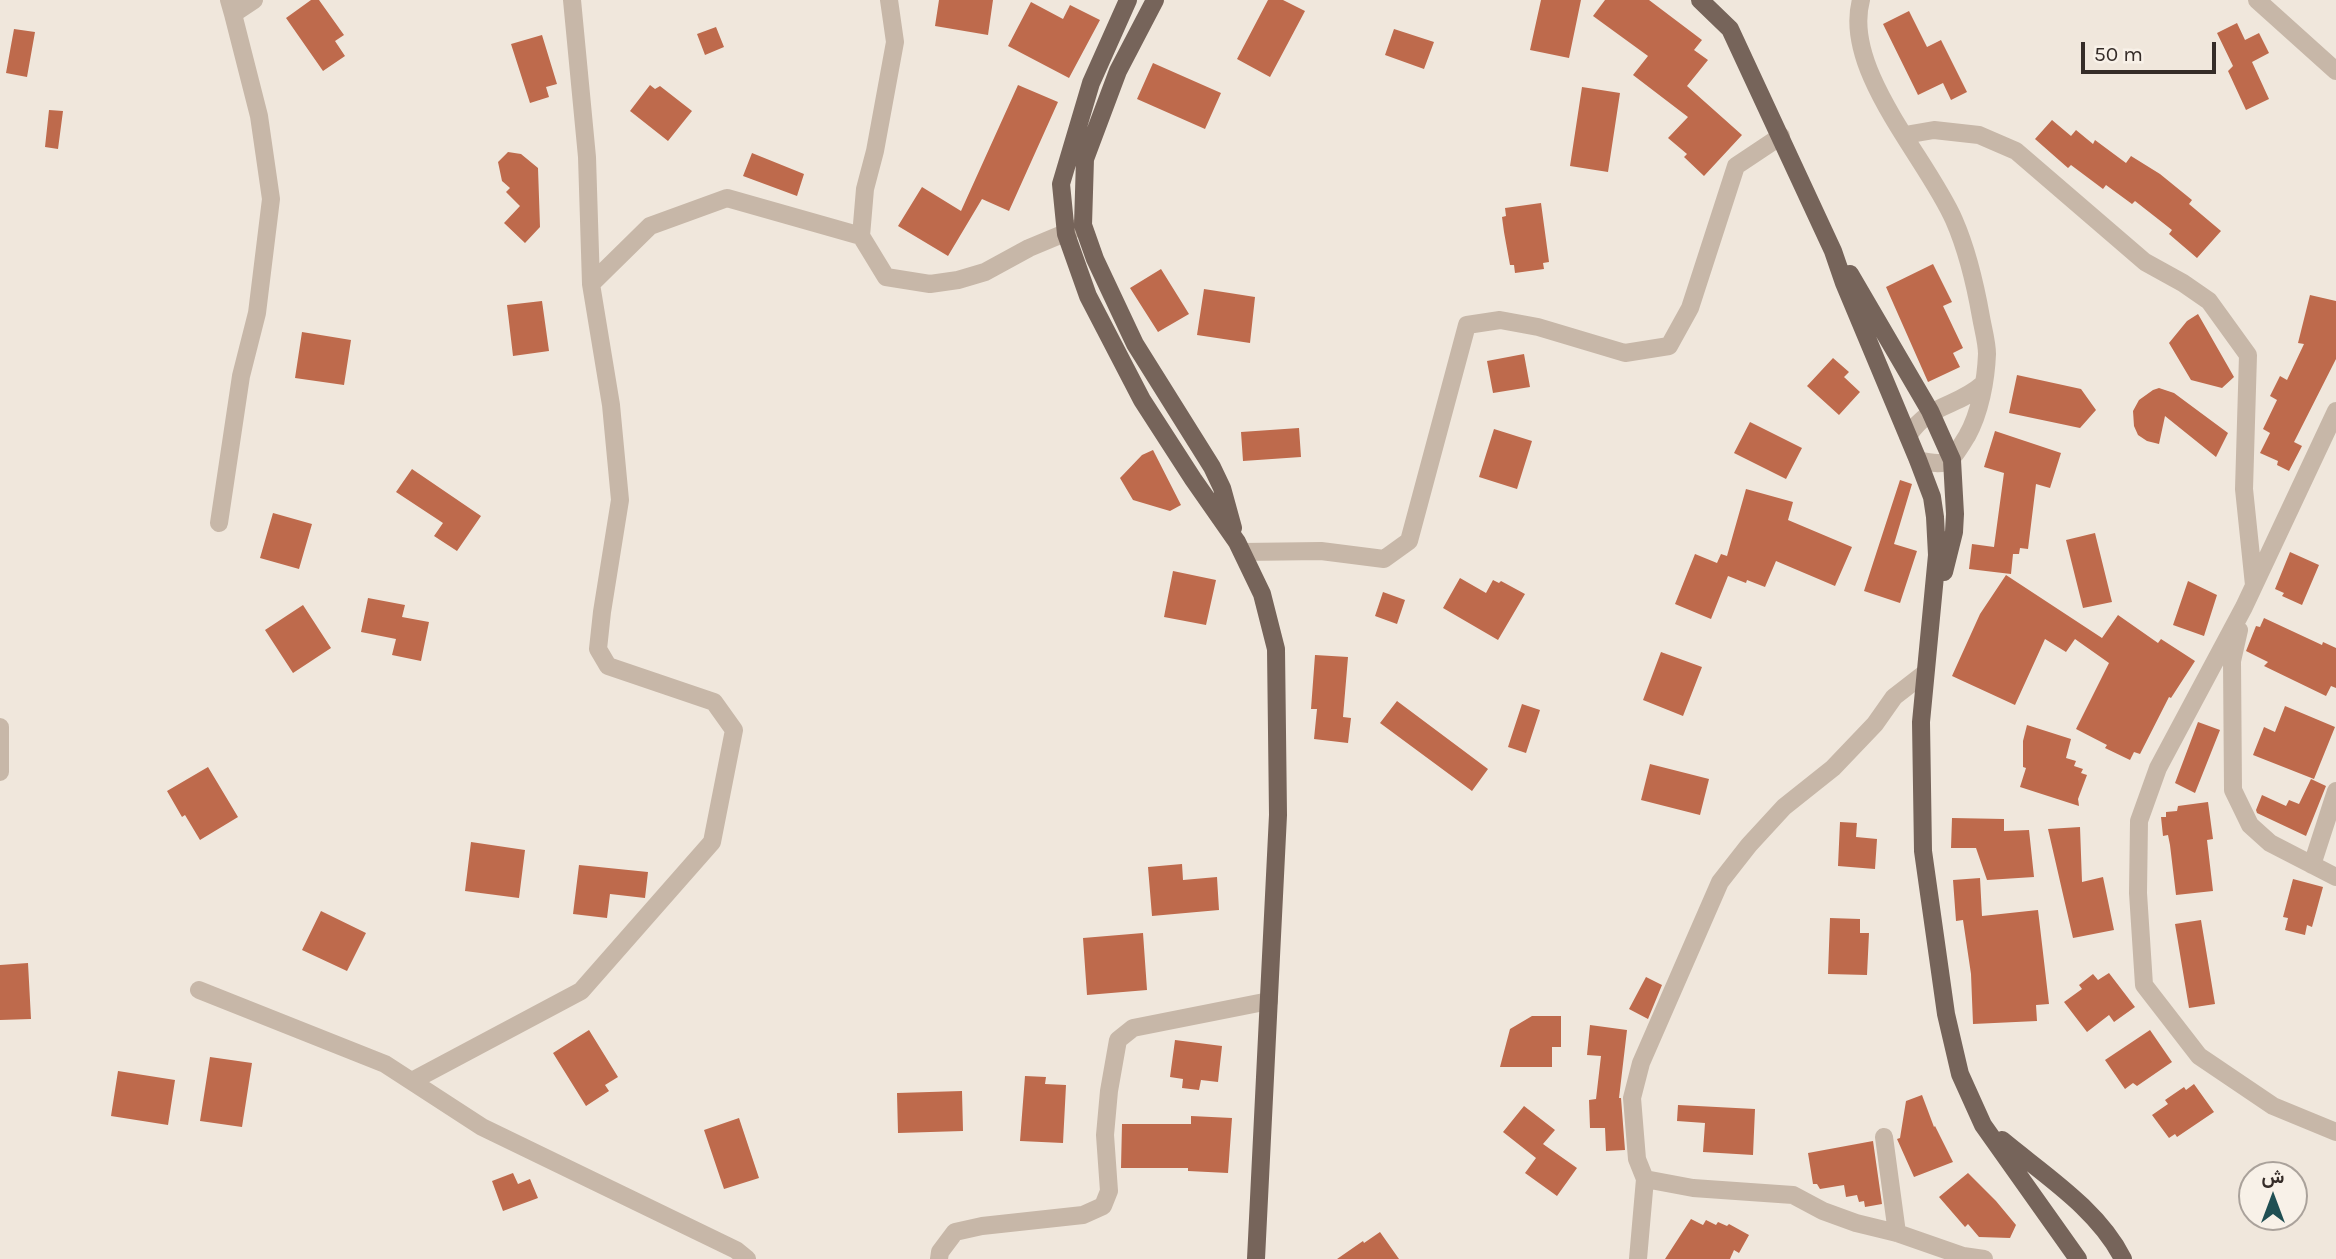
<!DOCTYPE html>
<html>
<head>
<meta charset="utf-8">
<style>
	body { margin:0 }
	#map { position:relative; width:2336px; height:1259px; overflow:hidden; background:#f0e7dc; font-family:Karla,Vazirmatn,sans-serif }
	canvas { display:block }
	.north { position:absolute; left:2238px; top:1161px; width:70px; height:70px; box-sizing:border-box; background:#f8f1e8; border:2px solid #aaa29b; border-radius:50%; rotate:0deg; font-size:19px; font-weight:700; line-height:28px; text-align:center; color:#352c28 }
	.north::after { content:''; display:block; margin:auto; width:24px; height:32px; background:#204f53; clip-path:polygon(50% 0,100% 100%,50% 72%,0 100%) }
	.scale { position:absolute; left:2081px; top:42px; width:135px; height:32px; box-sizing:border-box; border:4px solid #352c28; border-top:0; padding-left:9px; font-size:21px; line-height:24px; white-space:nowrap; color:#352c28; -webkit-text-stroke:5px #f8f1e8; paint-order:stroke }
</style>
</head>
<body>
<div id="map">
<canvas width="2336" height="1259"></canvas>
<div class="north">ش</div>
<div class="scale">50 m</div>
</div>
<script>
const c = document.querySelector('canvas').getContext('2d');
c.lineJoin = 'round';
function paint(path, color) { c.fillStyle = color; c.fill(path, 'evenodd'); }
function trace(path, color, width, dash) { c.strokeStyle = color; c.lineWidth = width; c.lineCap = dash ? 'butt' : 'round'; c.setLineDash(dash || []); c.stroke(path); }
paint(new Path2D(`
	M311 0H319L344 35 335 41 345 56 323 71 286 18Z
	M939 0H993L988 35 935 26Z
	M1268 0H1283L1305 11 1270 77 1237 59Z
	M1541 0H1581L1569 58 1530 50Z
	M1605 0H1649L1702 40 1694 50 1708 60 1687 86 1742 135 1704 176 1684 157 1687 154 1668 138 1688 117 1633 75 1648 56 1593 16Z
	M1031 2 1063 19 1070 5 1100 20 1069 78 1008 46Z
	M1909 11 1927 47 1941 40 1967 92 1951 100 1943 83 1918 95 1883 24Z
	M2237 23 2245 40 2259 33 2269 53 2252 62 2269 99 2246 110 2228 71 2233 66 2217 33Z
	M716 27 724 47 705 55 697 34Z
	M14 29 35 32 27 77 6 73Z
	M1394 29 1434 42 1424 69 1385 55Z
	M542 35 557 84 546 87 549 97 530 103 511 44Z
	M1153 63 1221 93 1205 129 1137 99Z
	M650 85 655 89 660 86 692 111 668 141 630 111Z
	M1018 85 1058 102 1009 211 982 199 948 256 898 226 922 187 961 211Z
	M1582 87 1620 93 1608 172 1570 166Z
	M49 110 63 111 58 149 45 147Z
	M2052 120 2071 136 2076 130 2093 144 2095 140 2126 163 2131 156 2160 174 2192 200 2189 204 2221 231 2197 258 2169 234 2172 230 2135 201 2132 204 2106 185 2103 189 2071 165 2068 168 2035 139Z
	M508 152 521 154 538 168 540 227 525 243 504 223 520 206 506 192 510 188 502 181 498 162Z
	M752 153 804 174 797 196 743 176Z
	M1541 203 1549 262 1543 263 1544 269 1515 273 1514 265H1510L1504 232 1502 217 1506 216 1505 208Z
	M1933 264 1952 302 1943 306 1963 348 1953 353 1960 367 1928 382 1886 287Z
	M1161 269 1189 314 1158 332 1130 288Z
	M1204 289 1255 297 1250 343 1197 335Z
	M2310 295 2336 301V359L2294 442 2302 446 2289 471 2277 465 2278 461 2260 453 2270 433 2263 429 2277 400 2270 396 2280 376 2287 380 2304 344 2298 343Z
	M542 301 549 351 513 356 507 305Z
	M2198 314 2234 377 2222 388 2191 380 2169 343 2187 321Z
	M302 332 351 340 344 385 295 378Z
	M1524 354 1530 387 1493 393 1487 361Z
	M1833 358 1849 372 1844 377 1860 392 1839 415 1807 386Z
	M2017 375 2081 389 2096 410 2080 428 2009 413Z
	M2159 388 2174 393 2228 433 2216 457 2165 416 2159 444 2147 441 2138 435 2134 426 2133 411 2139 400 2153 390Z
	M1750 422 1802 448 1786 479 1734 453Z
	M1299 428 1301 457 1243 461 1241 432Z
	M1494 429 1532 441 1517 489 1479 477Z
	M1995 431 2061 453 2050 488 2036 484 2028 549 2020 548 2019 554H2013L2011 574 1969 569 1972 544 1994 547 2004 473 1984 467Z
	M1153 450 1181 505 1170 511 1133 500 1120 478 1142 455Z
	M412 469 481 516 457 551 434 536 443 523 396 492Z
	M1900 480 1912 484 1894 544 1917 551 1900 603 1864 591Z
	M1746 489 1793 502 1788 520 1852 547 1835 586 1776 561 1765 587 1747 580 1746 583 1728 576 1711 619 1675 604 1695 554 1717 563 1721 554 1727 556Z
	M273 513 312 524 299 569 260 558Z
	M2095 533 2112 602 2083 608 2066 540Z
	M2290 552 2319 565 2302 605 2282 596 2284 593 2275 589Z
	M1173 571 1216 580 1206 625 1164 617Z
	M2006 575 2102 638 2118 615 2158 643 2161 639 2195 661 2171 698 2169 697 2140 754 2134 752 2130 760 2105 748 2107 745 2076 729 2109 663 2075 639 2066 652 2045 639 2015 705 1952 676 1980 614Z
	M1460 578 1486 593 1493 580 1499 583 1501 581 1525 594 1498 640 1443 608Z
	M2188 581 2217 595 2204 636 2173 625Z
	M1383 592 1405 600 1397 624 1375 616Z
	M368 598 405 605 402 617 429 622 421 661 392 655 396 639 361 632Z
	M303 605 331 648 293 673 265 630Z
	M2264 618 2322 645 2323 642 2336 648V688L2331 686 2326 696 2264 666 2268 662 2246 651 2256 626 2260 627Z
	M1661 652 1702 667 1683 716 1643 700Z
	M1315 655 1348 657 1343 717 1351 718 1348 743 1314 739 1317 709H1311Z
	M1397 701 1488 769 1472 791 1380 723Z
	M1522 704 1540 710 1526 753 1508 747Z
	M2285 706 2335 727 2314 779 2253 755 2264 727 2275 732Z
	M2198 722 2220 730 2195 793 2175 783Z
	M2027 725 2071 739 2066 758 2076 761 2074 766 2083 769 2081 773 2087 775 2078 799 2079 806 2020 787 2026 768 2023 767V741Z
	M1650 764 1709 779 1700 815 1641 800Z
	M208 767 238 817 200 840 185 815 182 817 167 791Z
	M2311 779 2326 786 2306 836 2257 813 2256 810 2262 795 2286 806 2289 800 2299 804Z
	M2208 802 2213 839 2207 840 2213 891 2176 895 2170 845 2168 835 2163 836 2161 817H2166V812L2177 811 2178 806Z
	M1952 818 2004 819V831L2029 830 2034 877 1987 880 1976 848H1951Z
	M1840 822 1857 823 1856 837 1877 839 1875 869 1838 866Z
	M2080 827 2082 882 2103 877 2114 930 2073 938 2048 829Z
	M471 842 525 850 519 898 465 891Z
	M1182 864 1183 880 1217 877 1219 910 1152 916 1148 867Z
	M579 865 648 872 645 898 610 894 607 918 573 914Z
	M1980 878 1982 916 2038 910 2049 1004 2036 1005 2037 1021 1973 1024 1971 974 1963 920 1956 921 1953 880Z
	M2293 879 2323 887 2312 927 2307 925 2305 935 2285 930 2288 918 2283 917Z
	M321 911 366 933 347 971 302 950Z
	M1830 918 1860 919V933H1869L1867 975 1828 974Z
	M2201 920 2215 1004 2189 1008 2175 924Z
	M1143 933 1147 990 1087 995 1083 938Z
	M28 963 31 1019 0 1020V965Z
	M2109 973 2135 1007 2114 1022 2109 1015 2087 1032 2064 1002 2082 989 2079 985 2093 974 2098 980Z
	M1646 977 1662 985 1648 1019 1629 1009Z
	M1532 1016H1561V1047H1552V1067H1500L1510 1029Z
	M1590 1025 1627 1030 1619 1098H1621L1625 1150 1606 1151 1605 1128H1590L1589 1100 1596 1099 1601 1056 1587 1055Z
	M589 1030 618 1077 605 1085 609 1091 586 1106 553 1053Z
	M2150 1030 2172 1062 2137 1086 2133 1083 2125 1089 2105 1060Z
	M1175 1040 1222 1046 1218 1082 1201 1080 1199 1090 1182 1088 1183 1079 1170 1077Z
	M210 1057 252 1063 242 1127 200 1121Z
	M118 1071 175 1080 168 1125 111 1116Z
	M1025 1076 1046 1077 1045 1084 1066 1085 1063 1143 1020 1141Z
	M2194 1084 2214 1112 2177 1137 2175 1134 2169 1138 2152 1115 2168 1104 2165 1100 2184 1087 2186 1090Z
	M962 1091 963 1131 898 1133 897 1093Z
	M1922 1095 1934 1127 1935 1126 1953 1162 1914 1177 1897 1139 1900 1138 1906 1101Z
	M1678 1105 1755 1109 1753 1155 1703 1152 1705 1123 1677 1121Z
	M1524 1106 1555 1130 1543 1144 1577 1168 1557 1196 1525 1173 1536 1158 1503 1132Z
	M1191 1116 1232 1118 1228 1173 1188 1171V1168H1121L1122 1124H1191Z
	M739 1118 759 1178 724 1189 704 1130Z
	M1873 1141 1882 1204 1865 1207 1864 1201 1859 1202 1857 1195 1846 1197 1844 1185 1820 1189 1817 1184H1813L1808 1153Z
	M513 1173 518 1184 530 1179 538 1198 503 1211 492 1181Z
	M1968 1173 1996 1201 2016 1225 2010 1238 1979 1237 1968 1224 1965 1227 1939 1197Z
	M1691 1219 1703 1225 1706 1220 1716 1225 1718 1222 1727 1226 1729 1224 1749 1235 1739 1253 1734 1250 1730 1259H1665Z
	M1380 1232 1399 1259H1337L1363 1241 1364 1243Z`), '#be6a4c');
trace(new Path2D(`
	M229 0 233 14 254 0
	M572 0 587 157 591 284 650 226 727 198 861 236
	M889 0 895 42 875 151 865 189 861 236 886 277 930 284 958 280 985 272 1029 248 1077 228
	M1861 0C1842 70 1927 158 1954 220 1968 252 1975 283 1981 317 1983 329 1987 342 1987 354 1986 380 1980 413 1967 436 1951 461 1950 468 1918 460
	M2257 0 2336 71
	M1905 135 1934 130 1979 135 2016 151 2145 262 2183 283 2209 301 2248 355 2244 489 2254 585
	M2336 411 2244 607 2158 768 2139 821 2138 893 2144 985 2199 1056 2273 1106 2336 1132
	M1908 436C1931 402 1956 408 1983 384
	M219 523 241 376 257 313 271 199 259 116 233 14
	M1242 552 1321 551 1384 559 1409 541 1467 325 1500 320 1538 327 1625 353 1669 346 1690 308 1736 166 1781 136
	M2239 630 2232 661 2233 790 2250 825 2270 843 2336 877
	M0 727V772
	M2312 865 2336 791
	M199 990 385 1064 482 1127 736 1250 747 1259
	M412 1081 581 991 712 842 734 730 714 702 608 666 598 649 602 612 620 500 611 405 591 284
	M1884 1137 1897 1233
	M1645 1179 1693 1188 1793 1195 1823 1211 1856 1223 1897 1233 1963 1256 1984 1259
	M939 1259 940 1252 955 1232 982 1226 1083 1215 1103 1206 1109 1191 1105 1135 1109 1091 1118 1040 1133 1028 1269 1001
	M1638 1259 1645 1179 1637 1159 1632 1098 1641 1063 1720 882 1749 845 1784 807 1833 768 1875 724 1894 697 1925 673`), '#c7b7a8', 18);
trace(new Path2D(`
	M1128 0 1091 83 1061 184 1066 234 1088 296 1142 400 1193 479 1237 542 1262 594 1276 649 1278 815 1256 1259
	M1155 0 1118 71 1085 159 1083 225 1095 259 1135 344 1212 467 1222 488 1233 528
	M1700 0 1730 29 1833 251 1844 283 1918 460 1932 497 1935 517 1937 555 1921 722 1923 851 1946 1014 1960 1074 1983 1125 2078 1259
	M1850 274 1930 411 1952 460 1955 514 1954 532 1944 572
	M2002 1140C2044 1175 2098 1209 2123 1259`), '#76645a', 18);
</script>
</body>
</html>
